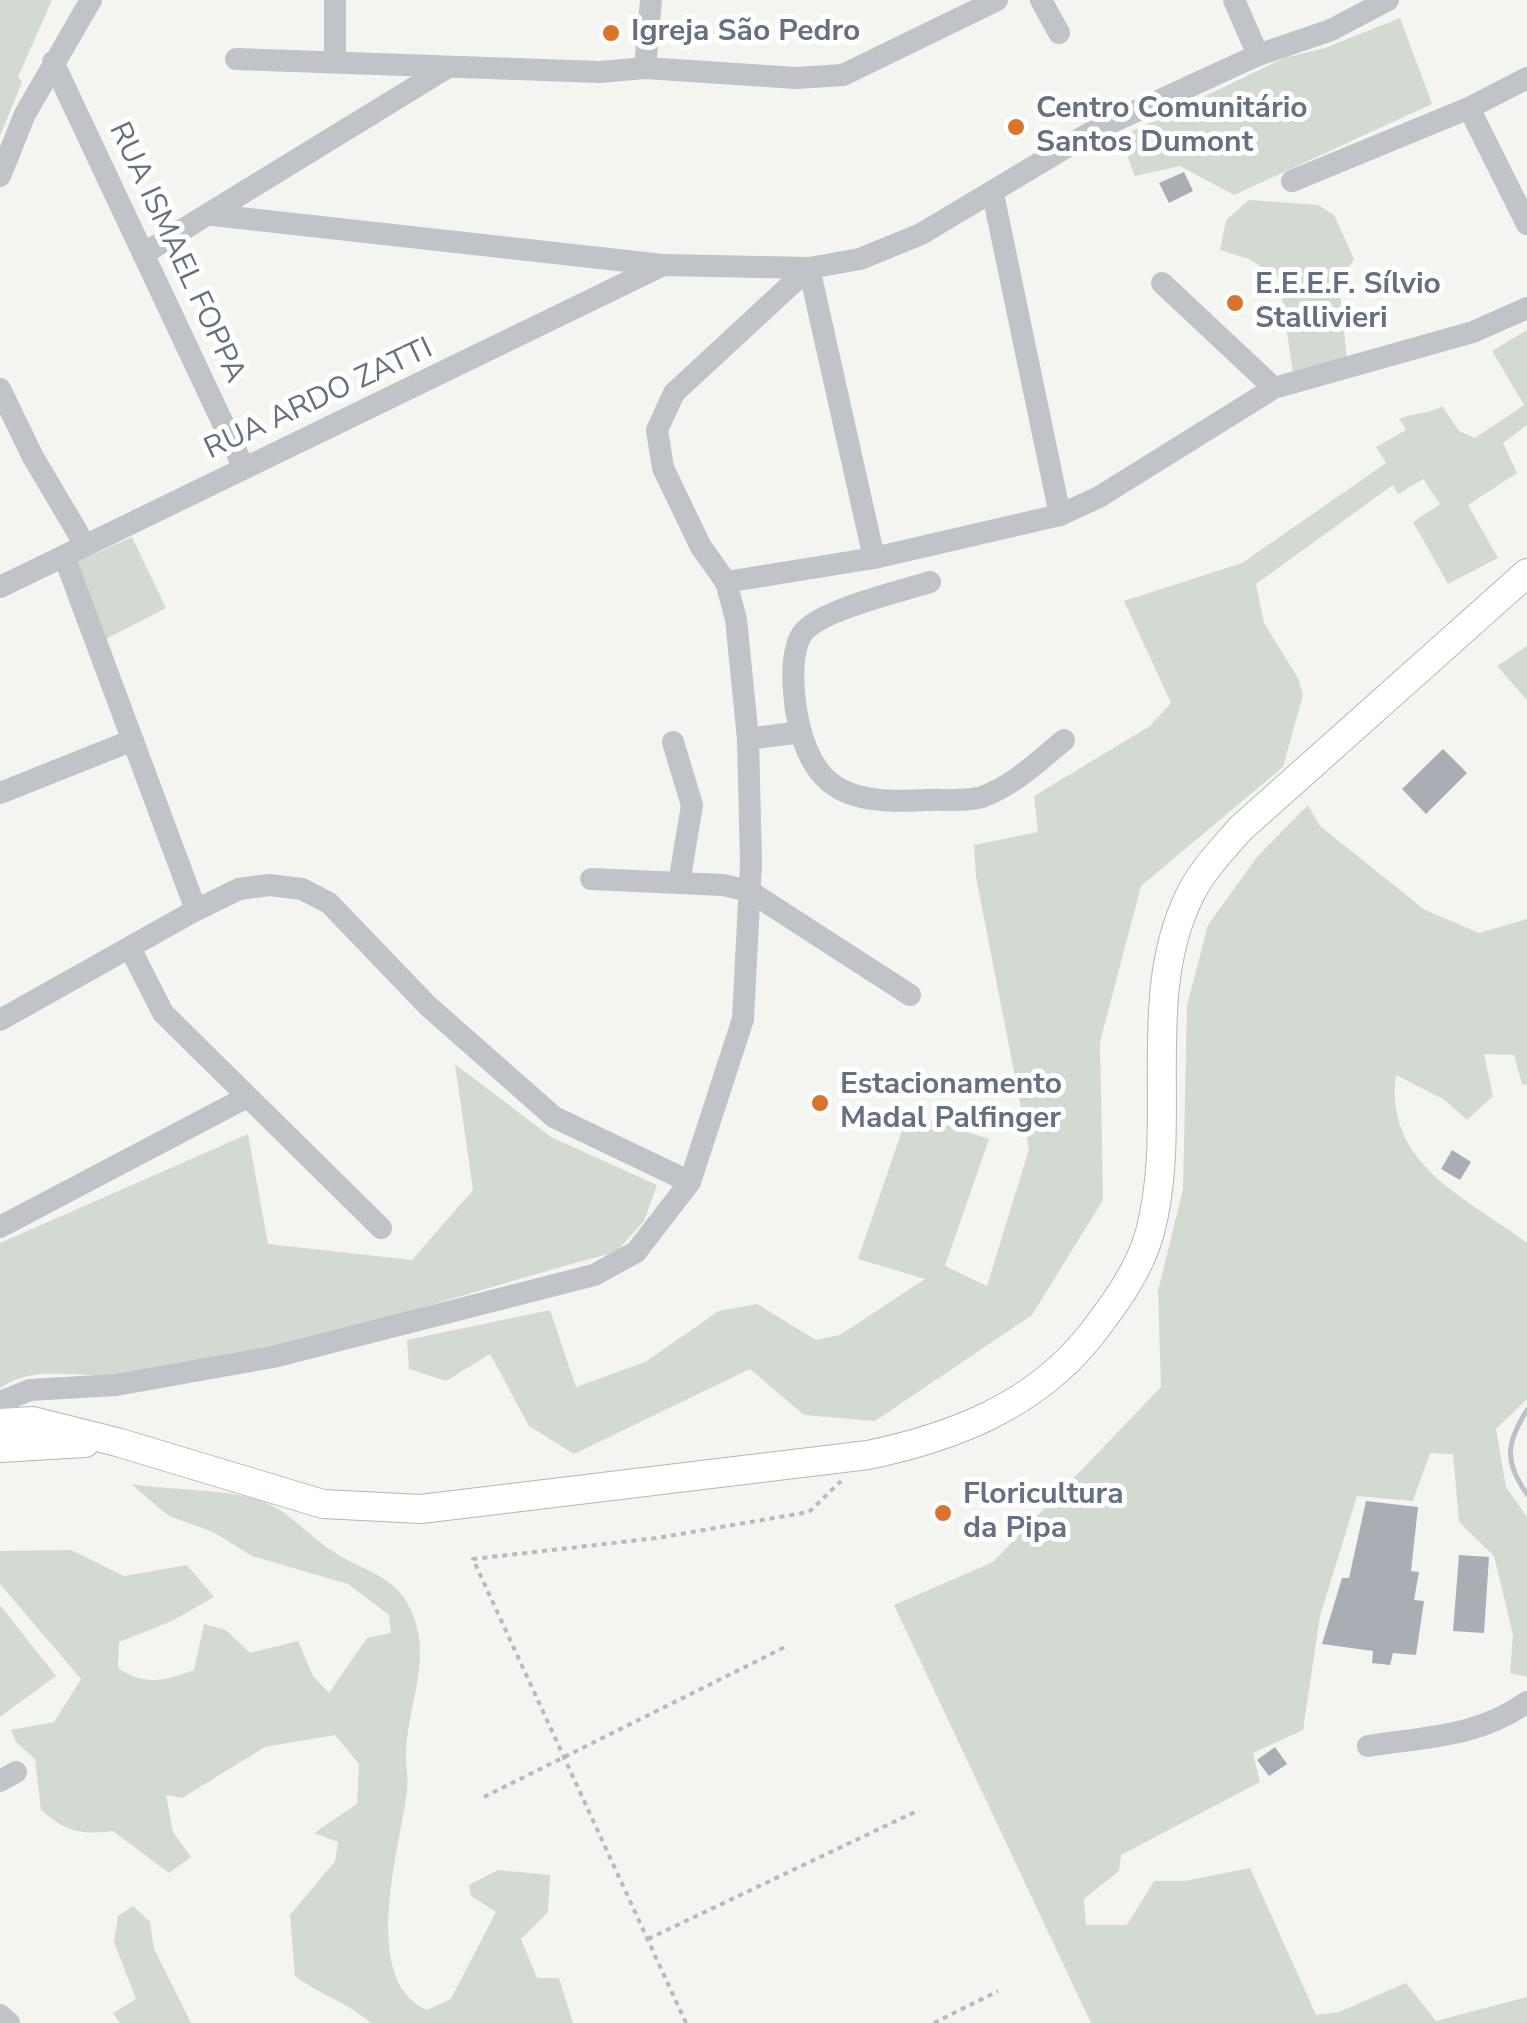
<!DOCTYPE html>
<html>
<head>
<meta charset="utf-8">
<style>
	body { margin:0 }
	canvas { display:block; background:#f4f5f1 }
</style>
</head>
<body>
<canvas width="1527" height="2023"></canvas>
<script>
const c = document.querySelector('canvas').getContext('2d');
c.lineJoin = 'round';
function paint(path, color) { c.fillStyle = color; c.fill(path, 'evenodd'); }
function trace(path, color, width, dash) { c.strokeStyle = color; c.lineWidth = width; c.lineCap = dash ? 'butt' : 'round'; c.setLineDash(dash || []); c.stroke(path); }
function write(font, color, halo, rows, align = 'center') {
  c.font = font + ' "Nunito Sans",sans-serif'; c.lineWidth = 10; c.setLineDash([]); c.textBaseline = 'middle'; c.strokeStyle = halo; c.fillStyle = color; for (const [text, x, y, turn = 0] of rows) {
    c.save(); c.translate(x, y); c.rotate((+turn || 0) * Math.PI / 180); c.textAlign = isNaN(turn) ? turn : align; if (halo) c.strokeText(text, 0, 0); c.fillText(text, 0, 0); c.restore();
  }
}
paint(new Path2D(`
	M0 0H52L18 77 22 82 0 136Z
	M1400 18 1432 104 1234 195 1180 166 1135 176 1120 137 1284 58 1325 48Z
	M1249 200 1318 205 1334 215 1354 259 1339 282 1347 360 1293 373 1279 278 1249 259 1220 250 1226 220Z
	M1527 330V425L1503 443 1517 473 1468 505 1498 558 1448 584 1413 522 1440 504 1423 479 1398 494 1393 485 1256 584 1264 623 1298 678 1303 695 1283 767 1141 886 1100 1042 1103 1200 1032 1315 875 1421 804 1415 750 1369 574 1454 529 1426 490 1354 446 1381 409 1369 407 1340 550 1310 576 1387 645 1362 719 1311 757 1304 816 1340 840 1335 925 1279 858 1259 908 1113 989 1139 945 1266 987 1286 1029 1149 976 877 974 845 1038 832 1034 796 1150 726 1171 703 1124 601 1242 563 1386 463 1376 447 1406 430 1399 419C1414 412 1428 415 1442 406L1459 431 1475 438 1524 405 1492 351Z
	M132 537 166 608 104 640 74 563Z
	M1527 646V700L1497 666Z
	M1308 805 1320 826 1425 910 1479 933 1527 919V1085L1522 1084 1514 1055 1484 1054 1493 1096 1467 1120 1445 1100 1396 1075C1384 1165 1466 1197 1527 1243V1399L1496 1429 1506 1487 1527 1517V1677L1510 1673 1513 1635 1494 1556 1459 1522 1453 1454 1430 1453 1413 1501 1357 1496 1320 1616 1303 1730 1253 1753 1260 1782 1121 1855 1119 1871 1084 1899 1086 1925H1127L1154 1881H1185L1250 1868 1316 2015 1339 2012 1406 1983 1436 2021 1527 1997V2023H1091L894 1605 993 1562 1161 1387 1158 1291 1183 1189 1187 1005 1208 925 1257 857Z
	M455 1064 551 1137 657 1185 644 1221 616 1252C455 1294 293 1355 127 1375 85 1380 38 1362 0 1388V1243L248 1134 268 1244 412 1260 473 1190Z
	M131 1484C168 1490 227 1489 259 1500 289 1510 308 1536 334 1552 363 1571 395 1575 411 1610 433 1657 408 1704 406 1752 405 1765 409 1777 407 1790 401 1845 358 1980 427 2010L451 1999 496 1912 471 1896 469 1885 498 1870 550 1875 548 1912 521 1939 537 1978H559L573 2023H371C347 2002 320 1995 295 1976L290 1915 335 1861 338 1842 314 1833 357 1804 359 1764 335 1735 265 1747 182 1798 166 1795 173 1832 191 1857 169 1873 113 1831C81 1835 66 1832 41 1810L35 1759 16 1742 11 1730 54 1722 81 1679 0 1584V1551L71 1550 124 1576 187 1565 214 1597 172 1621 119 1642 118 1668C144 1686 166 1681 194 1670L204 1624 226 1630 250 1653 298 1641 313 1676 329 1693 367 1638 391 1633 389 1615 348 1584 252 1556 213 1532 169 1516Z
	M0 1605 56 1676 0 1717Z
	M133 1906 150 1922 154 1949 191 2023H120L113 2013 136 1999 114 1942 118 1916Z`), '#d3dad1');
trace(new Path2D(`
	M1527 1410C1506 1443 1504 1462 1527 1494`), '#bac2c8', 5);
paint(new Path2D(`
	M1184 172 1193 191 1169 203 1159 183Z
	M1443 749 1467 773 1426 814 1402 789Z
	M1452 1150 1471 1162 1460 1180 1441 1169Z
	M1366 1501 1418 1507 1411 1571 1419 1572 1414 1600 1424 1601 1416 1655 1393 1653 1390 1665 1372 1663 1373 1651 1322 1644 1342 1578H1349Z
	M1459 1555 1489 1557 1484 1633 1453 1631Z
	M1275 1747 1287 1764 1269 1776 1257 1760Z`), '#a9aeb5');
const major = new Path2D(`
	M0 1423 33 1421 117 1442 323 1504 421 1509 868 1455C954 1437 1034 1406 1090 1336 1114 1305 1140 1270 1150 1232 1179 1123 1139 997 1190 895 1202 870 1222 850 1240 829L1527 573
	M0 1448 85 1443`);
trace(major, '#b3b6bb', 30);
trace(new Path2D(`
	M484 1797 787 1646
	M648 1939 919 1810
	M686 2023 473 1559 657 1538 809 1512 841 1481
	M934 2023 998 1991`), '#b8babd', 4, [5, 5]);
trace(new Path2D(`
	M335 0V62
	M1041 0 1059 33
	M1234 0 1258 55
	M236 59 600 72 645 68 796 78 843 75 997 0
	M53 62 244 468
	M645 68 651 0
	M1469 108 1527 224
	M0 176 25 114 91 0
	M1292 181 1469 108 1527 78
	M993 194 1060 515
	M213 215 663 265 809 268 860 259 921 234 1095 130 1258 55 1331 30 1388 0
	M143 254 448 67
	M809 268 874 558
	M1162 283 1274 388
	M0 389 33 457 85 545
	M64 556 196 910 239 889 269 885 302 889 329 903 428 1006 554 1117 690 1182
	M726 582 874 558 1060 515 1099 497 1274 388 1473 332 1527 308
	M930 582C902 591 818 610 802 634 790 653 793 688 796 710 811 795 851 804 928 800 945 799 966 802 982 797 1013 786 1039 761 1064 740
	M0 587 663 265
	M748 739 801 732
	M673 742 692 805 679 883
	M0 793 133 740
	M591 879 723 885 749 891 910 995
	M131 950 163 1013 381 1228
	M0 1020 196 910
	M0 1227 247 1097
	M0 1402 30 1390 116 1385 273 1357 594 1275 636 1252 690 1182 743 1019 751 863 748 739 736 619 726 582 701 547 663 468 657 430 674 393 809 268
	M1368 1746C1425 1737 1479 1737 1527 1702
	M0 1781 16 1772
	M0 2015 9 2023`), '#c0c3c7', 22);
trace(major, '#fff', 28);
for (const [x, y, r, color] of [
	[611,33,10,"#da742c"],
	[1016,127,10,"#da742c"],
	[1235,303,10,"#da742c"],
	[820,1103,10,"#da742c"],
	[943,1513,10,"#da742c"]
]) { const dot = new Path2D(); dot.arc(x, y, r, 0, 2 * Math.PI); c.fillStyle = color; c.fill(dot); trace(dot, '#fff', 4); }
write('bold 30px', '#657081', '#fff', [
	["Igreja São Pedro",631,33],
	["Centro Comunitário",1036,110],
	["Santos Dumont",1036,144],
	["E.E.E.F. Sílvio",1255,286],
	["Stallivieri",1255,320],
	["Estacionamento",840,1086],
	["Madal Palfinger",840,1120],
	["Floricultura",963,1496],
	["da Pipa",963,1530]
], 'left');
write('30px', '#657081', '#fff', [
	["RUA ISMAEL FOPPA",176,253,65],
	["RUA ARDO ZATTI",319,400,-25]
]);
</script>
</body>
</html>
